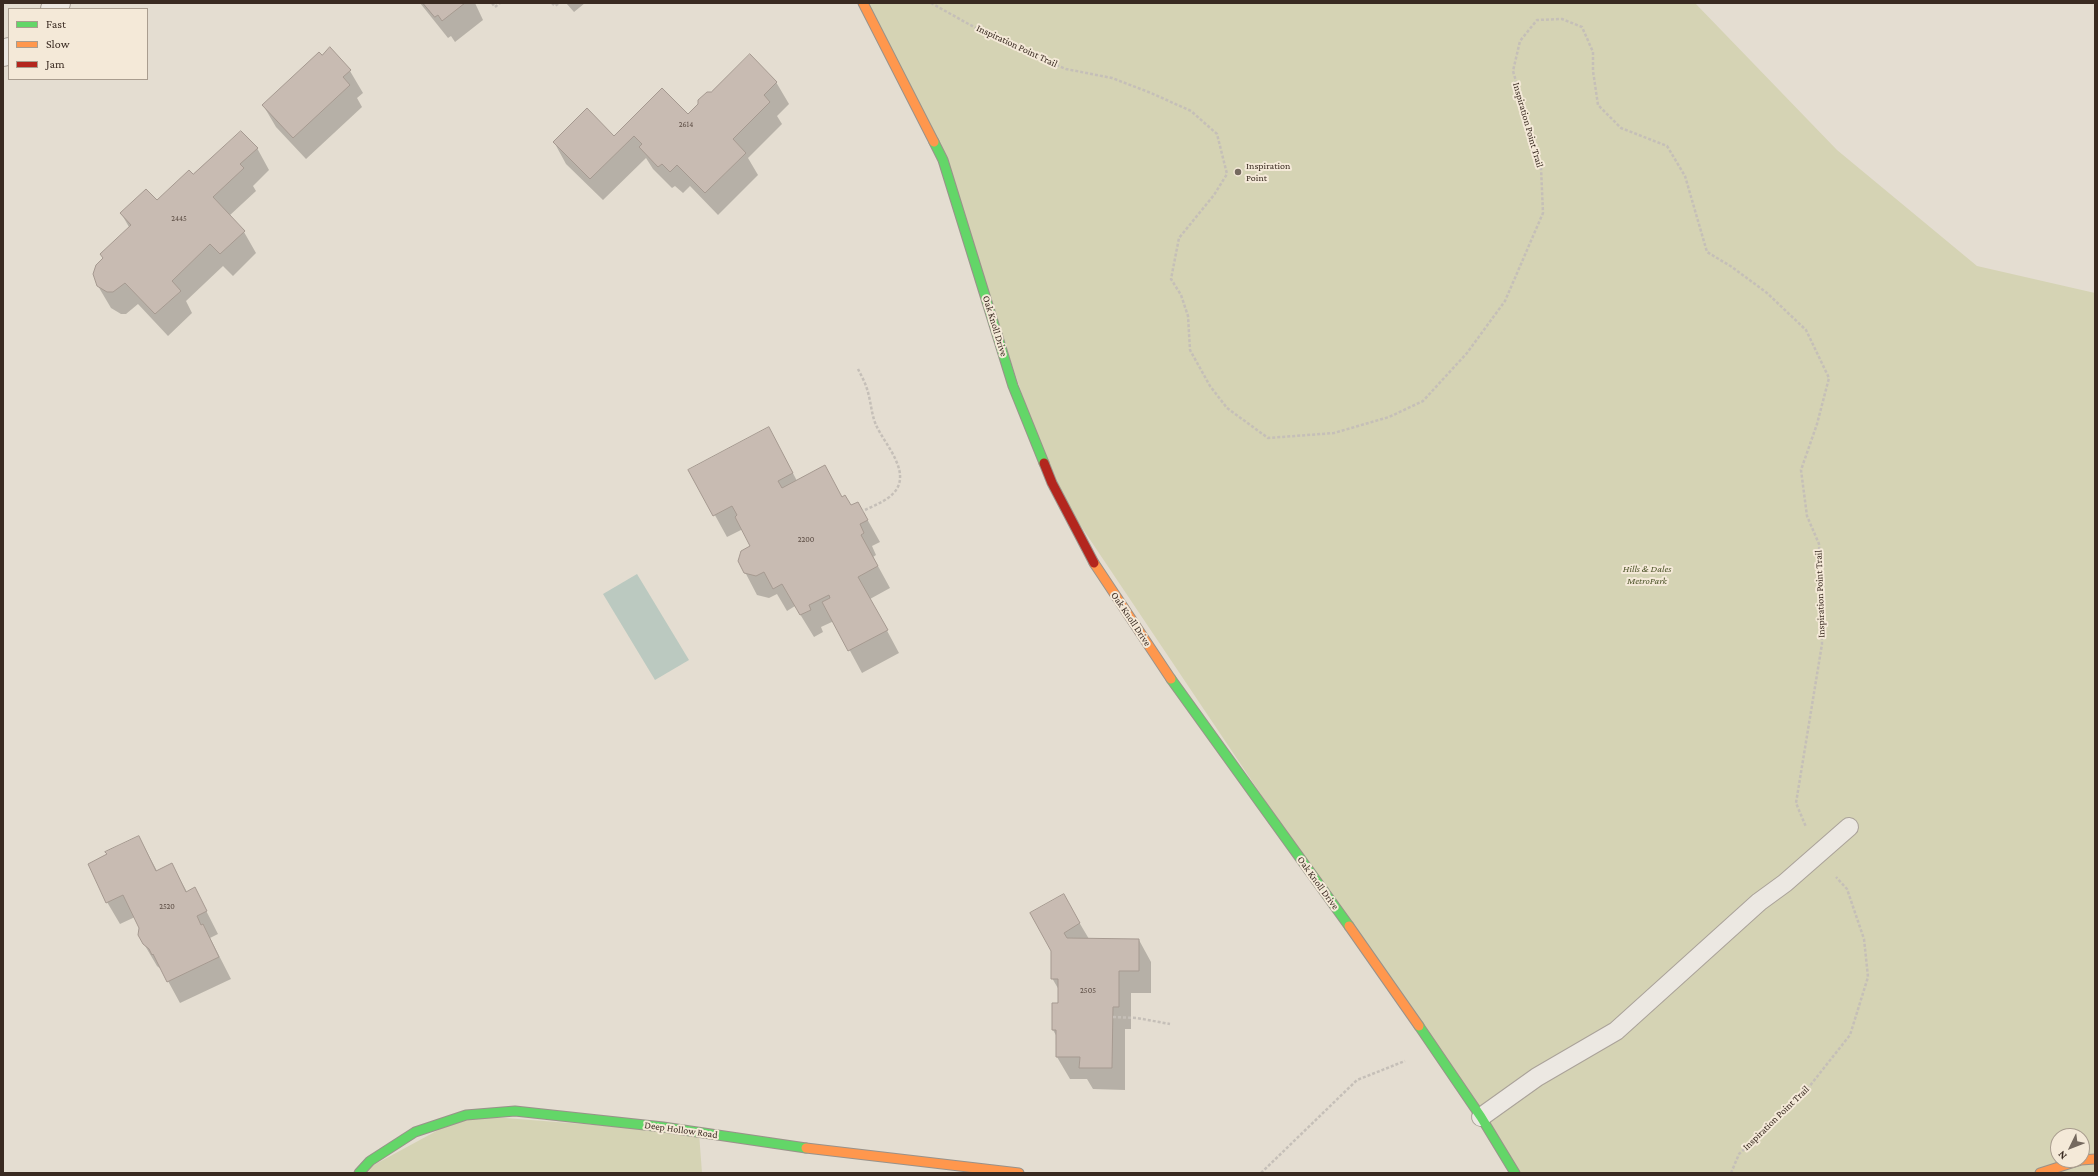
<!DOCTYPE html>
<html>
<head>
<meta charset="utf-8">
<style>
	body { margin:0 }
	#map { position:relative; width:2098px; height:1176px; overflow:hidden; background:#e4ddd1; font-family:"Crimson Pro",serif }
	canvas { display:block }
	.frame { position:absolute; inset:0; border:4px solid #392a21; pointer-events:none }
	.legend { position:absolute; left:8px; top:8px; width:140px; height:72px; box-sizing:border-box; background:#f4e9d8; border:1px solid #a99d8f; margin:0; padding:5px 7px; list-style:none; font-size:12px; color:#392a21 }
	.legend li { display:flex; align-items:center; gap:8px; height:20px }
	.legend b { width:20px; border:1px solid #a99d8f }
	.north { position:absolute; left:2050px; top:1128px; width:40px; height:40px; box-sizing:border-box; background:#f4e9d8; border:1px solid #a99d8f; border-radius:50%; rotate:227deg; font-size:11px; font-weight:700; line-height:16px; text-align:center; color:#392a21 }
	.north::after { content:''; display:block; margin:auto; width:14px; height:18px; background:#75695f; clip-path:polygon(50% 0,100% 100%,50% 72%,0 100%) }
</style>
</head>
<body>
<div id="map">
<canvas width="2098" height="1176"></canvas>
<div class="frame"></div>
<ul class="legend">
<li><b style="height:5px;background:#63d668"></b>Fast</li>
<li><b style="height:5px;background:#ff974d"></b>Slow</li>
<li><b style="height:5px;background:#b3261e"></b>Jam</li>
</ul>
<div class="north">N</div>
</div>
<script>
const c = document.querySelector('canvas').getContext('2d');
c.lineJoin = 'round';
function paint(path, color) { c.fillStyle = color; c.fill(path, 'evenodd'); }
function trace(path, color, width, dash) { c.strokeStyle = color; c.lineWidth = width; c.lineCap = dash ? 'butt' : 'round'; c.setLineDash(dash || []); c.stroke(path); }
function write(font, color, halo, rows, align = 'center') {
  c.font = font + ' "Crimson Pro",serif'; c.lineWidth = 4; c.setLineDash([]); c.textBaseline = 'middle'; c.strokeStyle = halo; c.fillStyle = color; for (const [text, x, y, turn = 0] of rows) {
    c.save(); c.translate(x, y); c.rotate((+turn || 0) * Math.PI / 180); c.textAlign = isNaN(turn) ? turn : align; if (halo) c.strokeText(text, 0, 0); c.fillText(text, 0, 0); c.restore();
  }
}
paint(new Path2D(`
	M859 3H1695L1837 150 1977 266 2095 293V1173H1515L1052 483 943 160ZM2058 1136H2082V1160H2058Z
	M466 1115 699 1133 702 1173H359Z`), '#d5d3b4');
paint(new Path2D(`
	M637 574 689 660 655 680 603 594Z`), '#bbc9c0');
paint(new Path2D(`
	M420 3H475L483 20 455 42 451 36 448 38Z
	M566 3H585L574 12Z
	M330 49 350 71 363 93 357 98 362 107 306 159 276 127 263 105Z
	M776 82 789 104 777 116 782 124 748 158 758 175 718 215 690 186 683 193 675 186 672 188 653 169 646 158 603 200 566 164 554 142 614 137 688 115Z
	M257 148 269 170 253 186 256 191 229 216 244 232 256 253 233 276 223 266 186 301 192 313 168 336 138 304 126 314H121L111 308 98 286 129 227 121 213 157 202 193 175Z
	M781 450 797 481 842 498 851 507 858 503 880 542 872 546 876 555 873 557 890 588 870 599 899 653 862 673 834 621 821 627 823 632 814 637 795 606 787 611 777 594 769 598 757 595 745 572 752 546 743 529 727 537 690 470Z
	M139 837 157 871 172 865 187 892 195 889 218 934 210 938 231 979 180 1003 162 970 157 966 144 944 140 928 135 917 120 924 107 902Z
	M1063 895 1089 939 1139 940 1151 962V993H1131V1029H1125V1090L1093 1089 1087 1079H1070L1057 1057V1037L1053 1030 1059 1004V990L1052 978Z`), '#0003');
const building = new Path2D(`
	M423 3H465L442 21 438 15 435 17Z
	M330 47 351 70 343 77 350 85 293 138 262 105 319 52 322 55Z
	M750 54 777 82 764 95 770 102 733 139 746 153 705 193 677 165 670 172 662 164 658 167 639 147 642 144 634 136 590 179 553 142 587 108 614 136 662 88 688 114 698 104V100L707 92H711Z
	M241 131 258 148 240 164 244 168 213 197 245 231 220 254 210 244 172 281 181 291 155 314 125 283 113 292H107L97 286 93 274 96 265 103 258 100 254 131 225 120 213 146 189 157 200 189 170 193 174Z
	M769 427 793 473 778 481 782 488 825 465 842 497 845 495 851 505 858 502 868 520 860 524 864 533 861 535 878 566 858 577 888 630 848 651 822 602 830 598 829 595 809 605 811 610 800 615 782 584 773 589 764 572 756 576 744 573 738 561 741 551 750 546 735 517 737 515 732 506 713 516 688 470Z
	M139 836 156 871 172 863 186 892 195 887 207 911 197 916 201 925 203 924 219 957 167 982 153 954 152 955 149 949 143 944 138 935 139 928 123 895 106 903 88 864 107 854 105 852Z
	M1064 894 1080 923 1064 933 1067 938 1139 939V971H1119V1007H1113L1112 1068H1079L1080 1057H1056V1030H1052V1003H1058V979H1051V951L1030 913Z`);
paint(building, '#c8bbb2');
trace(building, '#a59990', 1);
const lane = new Path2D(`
	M1481 1117 1537 1077 1616 1031 1759 902 1785 883 1849 827`);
const street = new Path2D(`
	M52 9 59 3
	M3 55 9 49`);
const fast = new Path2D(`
	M934 142 943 160 1013 386 1044 463
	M1171 679 1349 926
	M1419 1026 1481 1117 1515 1173
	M359 1173 370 1161 415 1132 466 1115 515 1111 663 1127 806 1148`);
const slow = new Path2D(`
	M863 3 934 142
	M1094 563 1171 679
	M1349 926 1419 1026
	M806 1148 1019 1173
	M2040 1173 2081 1160 2095 1159`);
const jam = new Path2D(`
	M1044 463 1052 483 1094 563`);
trace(lane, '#aaa299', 20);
trace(street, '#aaa299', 24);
trace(fast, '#99928a', 11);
trace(slow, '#99928a', 11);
trace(jam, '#99928a', 11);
trace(new Path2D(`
	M492 3 495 7 500 3
	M552 3 555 6 559 3
	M931 3 999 41 1034 56 1066 69 1112 78 1151 93 1191 111 1217 134 1227 174 1214 195 1179 238 1171 279 1181 295 1188 316 1190 350 1210 386 1227 408 1268 438 1334 433 1389 417 1423 401 1467 353 1505 301 1543 213 1541 167 1513 71 1520 41 1537 20 1562 19 1582 27 1593 52V71L1598 105 1621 128 1667 146 1685 176 1707 252 1732 267 1767 293 1806 330 1829 378 1817 424 1801 470 1807 516 1819 544 1822 644 1796 803 1806 827
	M858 369C861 375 865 382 867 389 871 401 871 413 876 425 886 447 917 477 888 498 881 503 871 507 863 511
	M1113 1017 1137 1018 1170 1024
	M1261 1173 1357 1080 1405 1061
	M1731 1173 1739 1154 1801 1097 1850 1035 1868 977 1864 939 1847 889 1836 877`), '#c5bfb8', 2.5, [3, 2]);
trace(lane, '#ece8e2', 18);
trace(street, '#ece8e2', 22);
trace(fast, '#63d668', 9);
trace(slow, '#ff974d', 9);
trace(jam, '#b3261e', 9);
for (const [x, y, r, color] of [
	[1238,172,4,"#75695f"]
]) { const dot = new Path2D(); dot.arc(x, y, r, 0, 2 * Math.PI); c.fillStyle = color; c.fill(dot); trace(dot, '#f4e9d8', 1.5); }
write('8px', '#5d4e45', null, [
	["2614",686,125],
	["2445",179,219],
	["2200",806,540],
	["2520",167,907],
	["2505",1088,991]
]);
write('10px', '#392a21', '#f4e9d8', [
	["Inspiration Point Trail",1017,46,25],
	["Inspiration Point Trail",1528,125,74],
	["Oak Knoll Drive",995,326,73],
	["Inspiration Point Trail",1820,594,-92],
	["Oak Knoll Drive",1131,619,56],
	["Oak Knoll Drive",1318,883,54],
	["Inspiration Point Trail",1776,1118,-44],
	["Deep Hollow Road",681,1130,8]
]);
write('10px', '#392a21', '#f4e9d8', [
	["Inspiration",1246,166],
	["Point",1246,178]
], 'left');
write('italic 10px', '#4d5429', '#f4e9d8', [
	["Hills & Dales",1647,569],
	["MetroPark",1647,581]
]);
</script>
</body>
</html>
